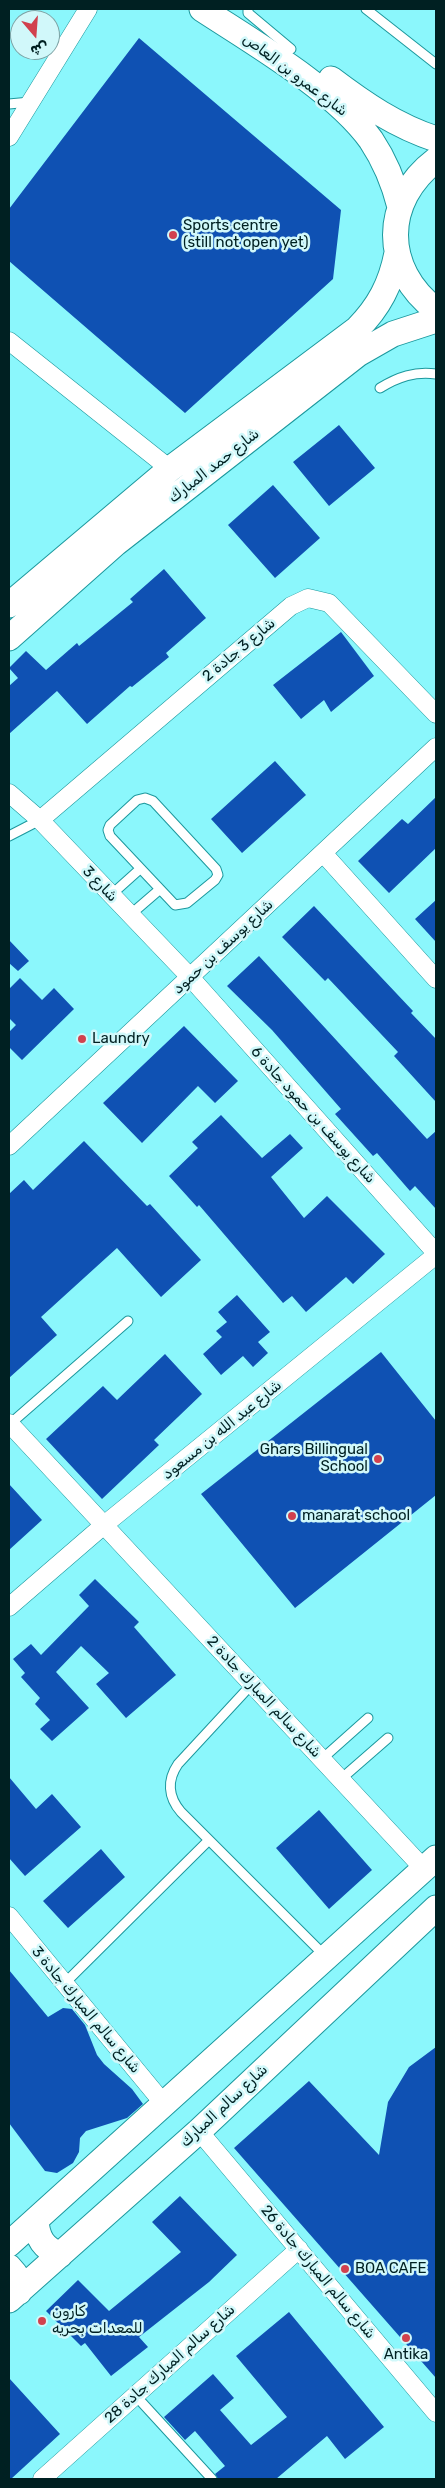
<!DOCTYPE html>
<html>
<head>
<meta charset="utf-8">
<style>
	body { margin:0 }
	#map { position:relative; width:445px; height:2488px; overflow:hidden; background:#8bf7fc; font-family:Rubik,Vazirmatn,sans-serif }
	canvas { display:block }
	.frame { position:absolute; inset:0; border:10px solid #002022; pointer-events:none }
	.north { position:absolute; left:10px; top:10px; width:50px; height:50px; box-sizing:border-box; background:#d1f8fa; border:1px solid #7da2a4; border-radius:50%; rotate:162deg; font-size:14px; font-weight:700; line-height:20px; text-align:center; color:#002022 }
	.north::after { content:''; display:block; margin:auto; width:18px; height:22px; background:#d1414e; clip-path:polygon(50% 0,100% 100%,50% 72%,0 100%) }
</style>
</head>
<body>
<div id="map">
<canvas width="445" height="2488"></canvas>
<div class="frame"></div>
<div class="north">ش</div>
</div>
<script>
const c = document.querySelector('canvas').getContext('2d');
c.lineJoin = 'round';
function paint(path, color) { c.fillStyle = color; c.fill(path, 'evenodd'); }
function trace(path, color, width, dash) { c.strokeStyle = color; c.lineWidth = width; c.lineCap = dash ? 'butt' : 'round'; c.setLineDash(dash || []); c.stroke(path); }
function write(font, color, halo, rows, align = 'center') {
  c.font = font + ' Rubik,Vazirmatn,sans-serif'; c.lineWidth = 5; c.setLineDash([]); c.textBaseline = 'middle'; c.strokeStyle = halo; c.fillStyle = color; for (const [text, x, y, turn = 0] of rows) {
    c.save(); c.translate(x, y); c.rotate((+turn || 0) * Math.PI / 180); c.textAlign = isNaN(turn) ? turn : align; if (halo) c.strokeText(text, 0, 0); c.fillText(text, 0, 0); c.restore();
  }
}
paint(new Path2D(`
	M139 38 341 210 333 279 185 413 9 261V209Z
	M339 425 375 468 329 506 293 462Z
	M273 485 320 538 275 578 228 525Z
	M164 569 206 618 166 653 169 657 132 687 130 686 87 724 57 691 9 734V686L18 678 9 668 26 651 46 670 77 643 79 646 133 602 130 599Z
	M341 632 374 676 331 712 324 700 301 719 273 685Z
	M275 761 306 795 242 853 211 819Z
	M436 797V848L389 893 358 861 402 819 408 824Z
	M436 900V942L415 919Z
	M314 906 413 1011 411 1013 436 1039V1102L394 1056 398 1052 328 978 325 981 282 937Z
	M9 940 29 961 18 971 9 963Z
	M259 956 427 1139 436 1131V1209L415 1186 410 1191 377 1153 373 1156 335 1114 341 1109 272 1030 227 986Z
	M20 978 42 1000 54 988 74 1009 22 1060 9 1047V1032L16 1025 9 1018V989Z
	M184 1026 238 1081 215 1103 198 1086 142 1143 103 1103Z
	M221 1115 262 1158 290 1134 303 1148 271 1177 304 1218 327 1196 385 1254 353 1284 346 1277 306 1312 292 1296 283 1303 199 1205 197 1207 169 1176 198 1148 192 1142Z
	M84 1141 147 1206 150 1204 201 1260 161 1297 117 1248 41 1317 57 1335 9 1378V1194L24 1180 33 1190Z
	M237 1295 270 1332 258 1342 268 1353 253 1367 243 1356 221 1375 203 1354 222 1337 216 1331 227 1322 218 1312Z
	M381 1352 436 1421V1495L295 1608 201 1494Z
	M165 1354 202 1394 154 1440 159 1445 102 1499 46 1439 103 1386 117 1400Z
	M9 1484 42 1520 9 1550Z
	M95 1579 139 1622 134 1627 176 1675 126 1718 96 1684 109 1673 81 1646 56 1672 89 1708 52 1741 40 1729 50 1720 35 1704 40 1698 21 1677 25 1673 13 1659 31 1644 41 1655 89 1606 79 1595Z
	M9 1777 36 1809 52 1794 81 1827 25 1876 9 1858Z
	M319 1810 372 1870 329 1909 276 1848Z
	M101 1849 125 1877 68 1928 43 1901Z
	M9 1970 48 2017 63 2008 72 2009 85 2025 97 2055 104 2064 132 2089 143 2104 127 2118 86 2131 80 2138 79 2152 73 2163 57 2173 45 2171 9 2123Z
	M436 2047V2378L234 2148 309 2081 379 2155 388 2102 409 2067Z
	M180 2196 237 2255 209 2282 139 2337 148 2347 111 2376 85 2343 81 2346 46 2311 78 2280 109 2311 181 2252 152 2222Z
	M289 2312 384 2427 345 2459 327 2436 276 2479H218L215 2474 225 2466 195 2431 185 2440 164 2417 213 2374 234 2398 220 2410 251 2445 287 2417 236 2356Z
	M9 2378 60 2434 11 2479H9Z`), '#0f51b3');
const service = new Path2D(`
	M248 9V13L291 49
	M366 9 436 64
	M9 104 30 102
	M380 388C398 377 415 371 436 374
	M145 798 153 801 216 869 218 875 215 880 187 903 175 905 110 836 108 830 110 825 137 800Z
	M9 836 40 820
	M111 895 140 869
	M130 915 159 890
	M10 1424 128 1321
	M252 1684 178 1764C167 1780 168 1797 181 1812L326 1957
	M322 1759 368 1718
	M341 1779 388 1738
	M64 1984 209 1840
	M135 2395 212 2479`);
const minor = new Path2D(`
	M9 137 88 9
	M9 341 170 469
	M9 793 40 820 190 977 436 1253
	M40 820 291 606 308 598 329 603 436 714
	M323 853 436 979
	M9 1146 436 747
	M9 1423 424 1869
	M9 1607 104 1525 436 1255
	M9 1916 164 2104
	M199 2131 436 2413
	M42 2479 299 2249`);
const secondary = new Path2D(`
	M202 9C254 43 335 90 371 140 385 161 394 183 400 207
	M331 79C364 104 396 126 436 139
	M436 160C382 201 382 269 436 310
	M9 605 170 469 357 329C379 307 391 284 397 253
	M9 638 116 543 358 354 393 334 436 320
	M36 2220C37 2239 44 2248 60 2255
	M9 2244 436 1858
	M9 2267 15 2274 19 2292
	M9 2300 199 2131 436 1908`);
trace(service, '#1c989d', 11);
trace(minor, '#1c989d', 19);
trace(secondary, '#1c989d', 27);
trace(service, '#fff', 9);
trace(minor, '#fff', 18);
trace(secondary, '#fff', 25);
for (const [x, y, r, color] of [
	[173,235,5,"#d1414e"],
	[82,1039,5,"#d1414e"],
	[378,1459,5,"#d1414e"],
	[292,1516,5,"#d1414e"],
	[345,2269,5,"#d1414e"],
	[42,2321,5,"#d1414e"],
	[406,2338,5,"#d1414e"]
]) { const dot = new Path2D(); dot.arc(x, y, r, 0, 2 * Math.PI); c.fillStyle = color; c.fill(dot); trace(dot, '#d1f8fa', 2); }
write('15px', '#002022', '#d1f8fa', [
	["شارع عمرو بن العاص",295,75,37],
	["شارع حمد المبارك",214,466,-38],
	["شارع 3 جادة 2",239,650,-40],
	["شارع 3",100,884,46],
	["شارع يوسف بن حمود",223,947,-43],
	["شارع يوسف بن حمود جادة 6",313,1115,48],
	["شارع عبد الله بن مسعود",222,1430,-39],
	["شارع سالم المبارك جادة 2",264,1697,47],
	["شارع سالم المبارك جادة 3",86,2010,50],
	["شارع سالم المبارك",224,2106,-43],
	["شارع سالم المبارك جادة 26",318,2272,50],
	["شارع سالم المبارك جادة 28",170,2364,-42]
]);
write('15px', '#002022', '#d1f8fa', [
	["Sports centre",183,226],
	["(still not open yet)",183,243],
	["Laundry",92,1039],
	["Ghars Billingual",368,1450,"right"],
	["School",368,1467,"right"],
	["manarat school",302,1516],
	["BOA CAFE",355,2269],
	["کارون",52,2312],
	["للمعدات بحریه",52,2329],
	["Antika",406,2355,"center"]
], 'left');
</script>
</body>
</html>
